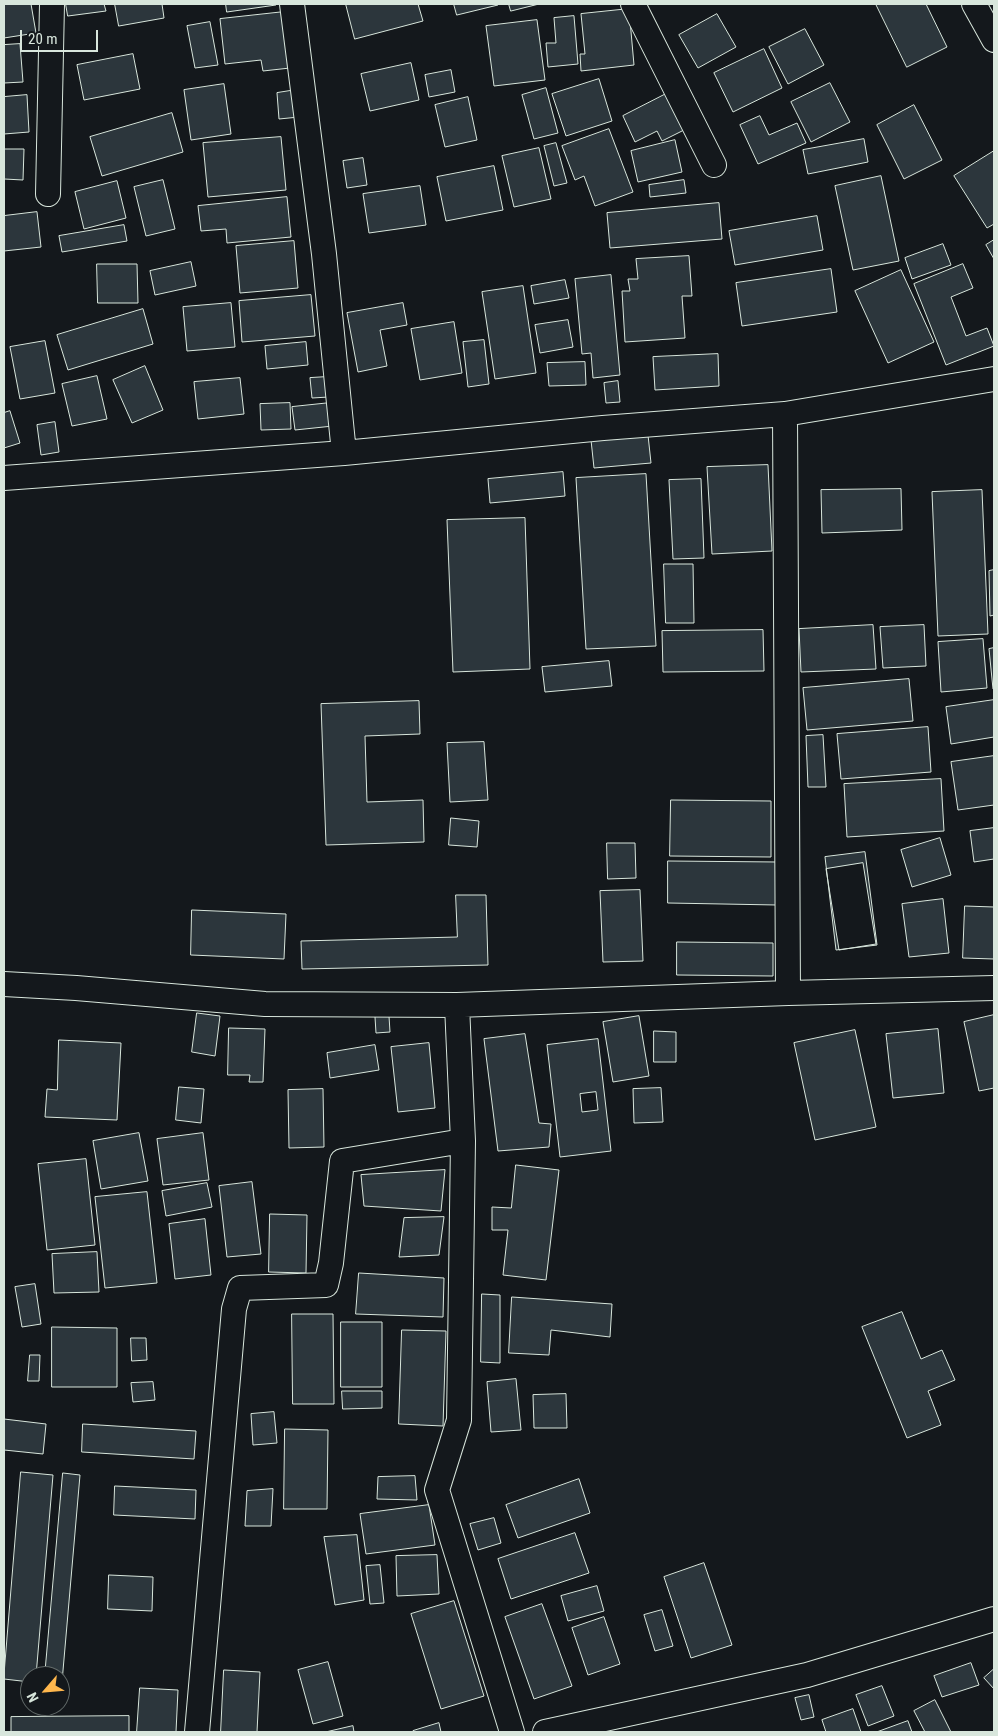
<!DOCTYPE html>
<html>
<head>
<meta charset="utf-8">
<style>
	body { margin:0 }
	#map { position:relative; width:998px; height:1736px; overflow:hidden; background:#14181c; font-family:"Roboto Condensed",sans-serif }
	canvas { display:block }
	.frame { position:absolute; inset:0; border:5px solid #d8e6dc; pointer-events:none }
	.north { position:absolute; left:20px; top:1666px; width:50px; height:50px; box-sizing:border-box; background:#14181c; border:1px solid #626a69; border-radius:50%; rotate:243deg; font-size:14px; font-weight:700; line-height:20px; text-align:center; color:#d8e6dc }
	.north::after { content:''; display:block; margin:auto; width:18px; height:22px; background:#ffb74d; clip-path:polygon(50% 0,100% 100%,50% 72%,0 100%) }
	.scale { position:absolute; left:20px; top:30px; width:78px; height:22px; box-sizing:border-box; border:2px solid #d8e6dc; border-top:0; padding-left:6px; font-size:15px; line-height:18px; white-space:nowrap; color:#d8e6dc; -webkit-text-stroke:4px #14181c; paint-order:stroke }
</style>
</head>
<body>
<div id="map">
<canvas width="998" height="1736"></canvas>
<div class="frame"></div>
<div class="north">N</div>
<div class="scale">20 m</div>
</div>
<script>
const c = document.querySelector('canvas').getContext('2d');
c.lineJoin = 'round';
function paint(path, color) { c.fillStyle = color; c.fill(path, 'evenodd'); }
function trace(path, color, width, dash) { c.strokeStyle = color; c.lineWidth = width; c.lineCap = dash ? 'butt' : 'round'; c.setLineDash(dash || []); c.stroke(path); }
const building = new Path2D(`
	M4 4H31L36 33 4 38Z
	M66 4H104L106 11 68 16Z
	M115 4H162L164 18 119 26Z
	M226 4H276V5L227 12Z
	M346 4H418L423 21 355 39Z
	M454 4H498V5L457 15Z
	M509 4H539L511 11Z
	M876 4H926L947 47 907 67Z
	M629 9 634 65 581 71 580 54H585L581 14Z
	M284 12 290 68 263 71 261 60 225 64 220 19Z
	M717 14 736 47 698 68 679 35Z
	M574 16 578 64 548 67 546 43H556L554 18Z
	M537 20 545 80 494 86 486 26Z
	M210 22 218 65 195 68 187 26Z
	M805 29 824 65 788 84 769 47Z
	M20 44 23 82 4 83V45Z
	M764 49 782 88 733 112 714 73Z
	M133 54 140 89 84 100 77 65Z
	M411 63 419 100 370 111 361 74Z
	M451 70 455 92 429 97 425 75Z
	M599 79 612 121 566 136 552 94Z
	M830 83 850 122 811 142 791 102Z
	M224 84 231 134 191 140 184 90Z
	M546 88 558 133 534 139 522 95Z
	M296 90 299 117 279 119 277 93Z
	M666 94 684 130 662 141 657 131 635 142 623 116Z
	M27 95 29 132 4 134V97Z
	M468 97 477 140 445 147 435 105Z
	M914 105 942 160 904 179 877 125Z
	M172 113 183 152 102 176 90 137Z
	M760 116 769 135 797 123 806 143 758 164 740 125Z
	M609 129 633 192 595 206 584 176 575 180 562 146Z
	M281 137 286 190 208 197 203 143Z
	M864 139 868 162 808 174 803 150Z
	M675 140 682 172 638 182 631 151Z
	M556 143 567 183 554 186 544 146Z
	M539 148 551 199 514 207 502 156Z
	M4 149H24L23 180 4 179Z
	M994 151V224L987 228 954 176Z
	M363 158 367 185 347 188 343 161Z
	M494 166 503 210 446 221 437 177Z
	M881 176 899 261 853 270 835 186Z
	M163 180 175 229 146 236 134 187Z
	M684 180 686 193 650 197 649 185Z
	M117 181 126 218 84 229 75 192Z
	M420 186 426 225 369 233 363 194Z
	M287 197 291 237 227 243 226 229 201 231 198 206Z
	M719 203 722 239 610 248 607 213Z
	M37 212 41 247 4 251V216Z
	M817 216 823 250 735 265 729 231Z
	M124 225 127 241 62 252 59 236Z
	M994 240V259L986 245Z
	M294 241 298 288 240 293 236 246Z
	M943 244 951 265 912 279 905 258Z
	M689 256 692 296H682L685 338 625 342 622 291H630L628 279H638L636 259Z
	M191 262 196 286 155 295 150 271Z
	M97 264H137L138 303H98Z
	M963 264 973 288 951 297 966 336 987 328 994 346 946 365 914 284Z
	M831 269 837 312 742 326 736 283Z
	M901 270 934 342 888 363 855 291Z
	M611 275 620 375 593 378 591 353 582 354 575 279Z
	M565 280 569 298 534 304 531 286Z
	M523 286 536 373 495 379 482 292Z
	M311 295 315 336 242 342 239 301Z
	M231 303 235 347 187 351 183 307Z
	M403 303 407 325 380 330 387 366 358 372 347 313Z
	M143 309 153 344 68 370 57 335Z
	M568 320 573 347 540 353 535 325Z
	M454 322 462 373 420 380 411 329Z
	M484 340 489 384 468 387 463 342Z
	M45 341 55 393 20 399 10 347Z
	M306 342 308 365 267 369 265 346Z
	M718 354 719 386 655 390 653 357Z
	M585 362 586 385 549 386 547 363Z
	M145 366 163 410 132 423 113 380Z
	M97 376 107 419 72 426 62 384Z
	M327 377 329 397 312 398 310 378Z
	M240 378 244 414 198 419 194 382Z
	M618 381 620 402 606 403 604 383Z
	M290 403 291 429 261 430 260 404Z
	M330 403 333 426 295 430 292 407Z
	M10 411 20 443 4 448V413Z
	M55 422 59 452 41 455 37 425Z
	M648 435 651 463 594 468 591 440Z
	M768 465 772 551 712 554 707 467Z
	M563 472 565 496 490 503 488 479Z
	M646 474 656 646 586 649 576 478Z
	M701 479 704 558 673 559 669 480Z
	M901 489 902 530 822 533 821 490Z
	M982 490 988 634 938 636 932 492Z
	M525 518 530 669 453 672 447 520Z
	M664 564H693L694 623H666Z
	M994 570V615L990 616 989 571Z
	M873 625 876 669 801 672 799 629Z
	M924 625 926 666 883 668 880 627Z
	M763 630 764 671 663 672 662 631Z
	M983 639 987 688 941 692 938 642Z
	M994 648V689H993L989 649Z
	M609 661 612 686 545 692 542 667Z
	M909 679 913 721 807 730 803 688Z
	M994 700V737L951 744 946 707Z
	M419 701 420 734 365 736 367 802 423 800 424 842 326 845 321 704Z
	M928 727 931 772 841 779 837 734Z
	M823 735 826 787H808L806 736Z
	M484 742 488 800 450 802 447 743Z
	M994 756V805L958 810 951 762Z
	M941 779 944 831 847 837 844 784Z
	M671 800 771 801V857L670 856Z
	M451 818 479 821 477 847 449 845Z
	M994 828V859L974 862 970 831Z
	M940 838 951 875 912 887 901 850Z
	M607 843H635L636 878 608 879Z
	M865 852 877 945 836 950 825 857Z
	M668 861 778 862 777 905 668 903Z
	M863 863 876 944 839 950 826 869Z
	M640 890 643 961 603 962 600 891Z
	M456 895H486L488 965 302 969 301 941 457 937Z
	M943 899 949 953 909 957 902 904Z
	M965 906 994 907V959L963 958Z
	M192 910 286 914 284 959 191 955Z
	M677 942 773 943V976L677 975Z
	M197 1013 220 1016 215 1056 192 1052Z
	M994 1015V1088L979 1091 964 1022Z
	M389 1016 390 1032 376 1033 375 1017Z
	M639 1016 649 1076 613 1082 603 1022Z
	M229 1028 265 1029 263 1082H249L250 1075H228Z
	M938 1029 944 1093 893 1098 886 1034Z
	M855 1030 876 1127 815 1140 794 1043Z
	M654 1031 676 1032V1062H654Z
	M525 1034 539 1123 551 1124 549 1147 498 1151 484 1039Z
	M598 1039 611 1151 560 1157 547 1045ZM596 1092 598 1110 582 1112 580 1094Z
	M59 1040 121 1043 117 1120 45 1117 47 1089 57 1090Z
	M429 1043 435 1108 398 1112 391 1047Z
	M375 1045 379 1070 330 1078 327 1053Z
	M179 1087 204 1089 201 1123 176 1120Z
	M661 1088 663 1122 634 1123 633 1089Z
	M323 1089 324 1147 289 1148 288 1090Z
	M139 1133 148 1181 101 1189 93 1141Z
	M203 1133 209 1180 163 1185 157 1139Z
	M86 1159 95 1245 47 1250 38 1164Z
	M516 1165 559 1170 546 1280 503 1275 508 1230H492V1207L511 1208Z
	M445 1170 441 1211 364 1206 361 1175Z
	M252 1182 261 1254 227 1257 219 1186Z
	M207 1183 212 1207 166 1216 162 1191Z
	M147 1192 157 1283 105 1288 95 1197Z
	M270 1214 307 1215 306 1273 269 1272Z
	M444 1217 439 1255 399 1257 404 1218Z
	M205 1219 211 1275 175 1279 169 1224Z
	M97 1252 99 1292 54 1293 52 1254Z
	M359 1273 444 1278 443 1317 356 1314Z
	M35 1284 41 1324 22 1327 15 1287Z
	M482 1294 500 1295V1363L481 1362Z
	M512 1297 612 1304 610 1337 551 1330 549 1355 509 1353Z
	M902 1312 921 1359 942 1350 955 1380 928 1391 941 1425 907 1438 862 1327Z
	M292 1314H333L334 1404H293Z
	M341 1322H382V1387H341Z
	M52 1327 117 1328V1387H52Z
	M402 1330 446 1331 443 1426 399 1424Z
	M131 1338H146L147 1360 132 1361Z
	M30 1355H40L39 1381H28Z
	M516 1379 521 1430 491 1432 487 1382Z
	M153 1382 155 1400 133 1402 131 1383Z
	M342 1391H382V1408L343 1409Z
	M566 1394 567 1428H534L533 1395Z
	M274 1412 277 1443 253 1445 251 1414Z
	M4 1419 46 1424 43 1454 4 1450Z
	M83 1424 196 1431 194 1459 82 1452Z
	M285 1429 328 1430 327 1509H284Z
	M21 1472 53 1475 36 1676H30V1682L4 1679Z
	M63 1473 80 1475 62 1682H60V1676H45Z
	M415 1476 417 1500 377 1499 378 1477Z
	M579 1479 590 1513 518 1538 506 1505Z
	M115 1486 196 1490 195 1519 114 1515Z
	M273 1489 271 1526H245L247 1491Z
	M429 1505 435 1545 366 1554 360 1514Z
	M494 1518 501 1543 478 1550 470 1524Z
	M575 1533 589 1573 511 1599 498 1559Z
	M357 1535 364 1600 335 1605 324 1537Z
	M437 1555 439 1594 397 1596 396 1556Z
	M704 1563 732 1645 691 1658 664 1577Z
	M380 1565 384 1603 370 1604 366 1566Z
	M109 1575 153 1577 152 1611 108 1609Z
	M597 1586 604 1611 568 1621 561 1596Z
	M454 1601 484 1696 441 1709 411 1614Z
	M542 1604 572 1686 534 1699 505 1617Z
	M662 1610 673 1646 655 1651 644 1615Z
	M604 1617 620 1664 588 1675 572 1628Z
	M328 1662 343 1716 313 1724 298 1670Z
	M971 1663 979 1685 942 1697 934 1676Z
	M994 1669V1689L984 1678Z
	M224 1670 260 1672 257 1732H221Z
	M882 1686 894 1716 868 1726 856 1695Z
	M140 1688 178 1690 176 1732H137Z
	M809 1695 814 1717 801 1720 795 1698Z
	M935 1700 951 1732H925L914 1711Z
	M853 1709 861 1732H826L822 1720Z
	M129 1716V1732H11V1717Z
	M908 1721 912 1732H877Z
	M439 1723 441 1732H413V1731Z
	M353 1726 354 1732H326Z`);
paint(building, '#2c363c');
trace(building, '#d8e6dc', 1);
const minor = new Path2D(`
	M292 4 324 254 344 453
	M633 4 714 165
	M974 4 994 40
	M48 194 52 4
	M785 414 788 993
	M4 478 344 453 603 428 785 414 994 379
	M4 984 76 988 265 1004 457 1005 788 993 994 988
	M457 1005 463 1141 459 1420 437 1490 512 1732
	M197 1732 234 1309 240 1288 326 1285 331 1263 342 1161 463 1141
	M545 1732 807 1675 994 1619`);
trace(minor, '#d8e6dc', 26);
trace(minor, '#14181c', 24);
</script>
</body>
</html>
